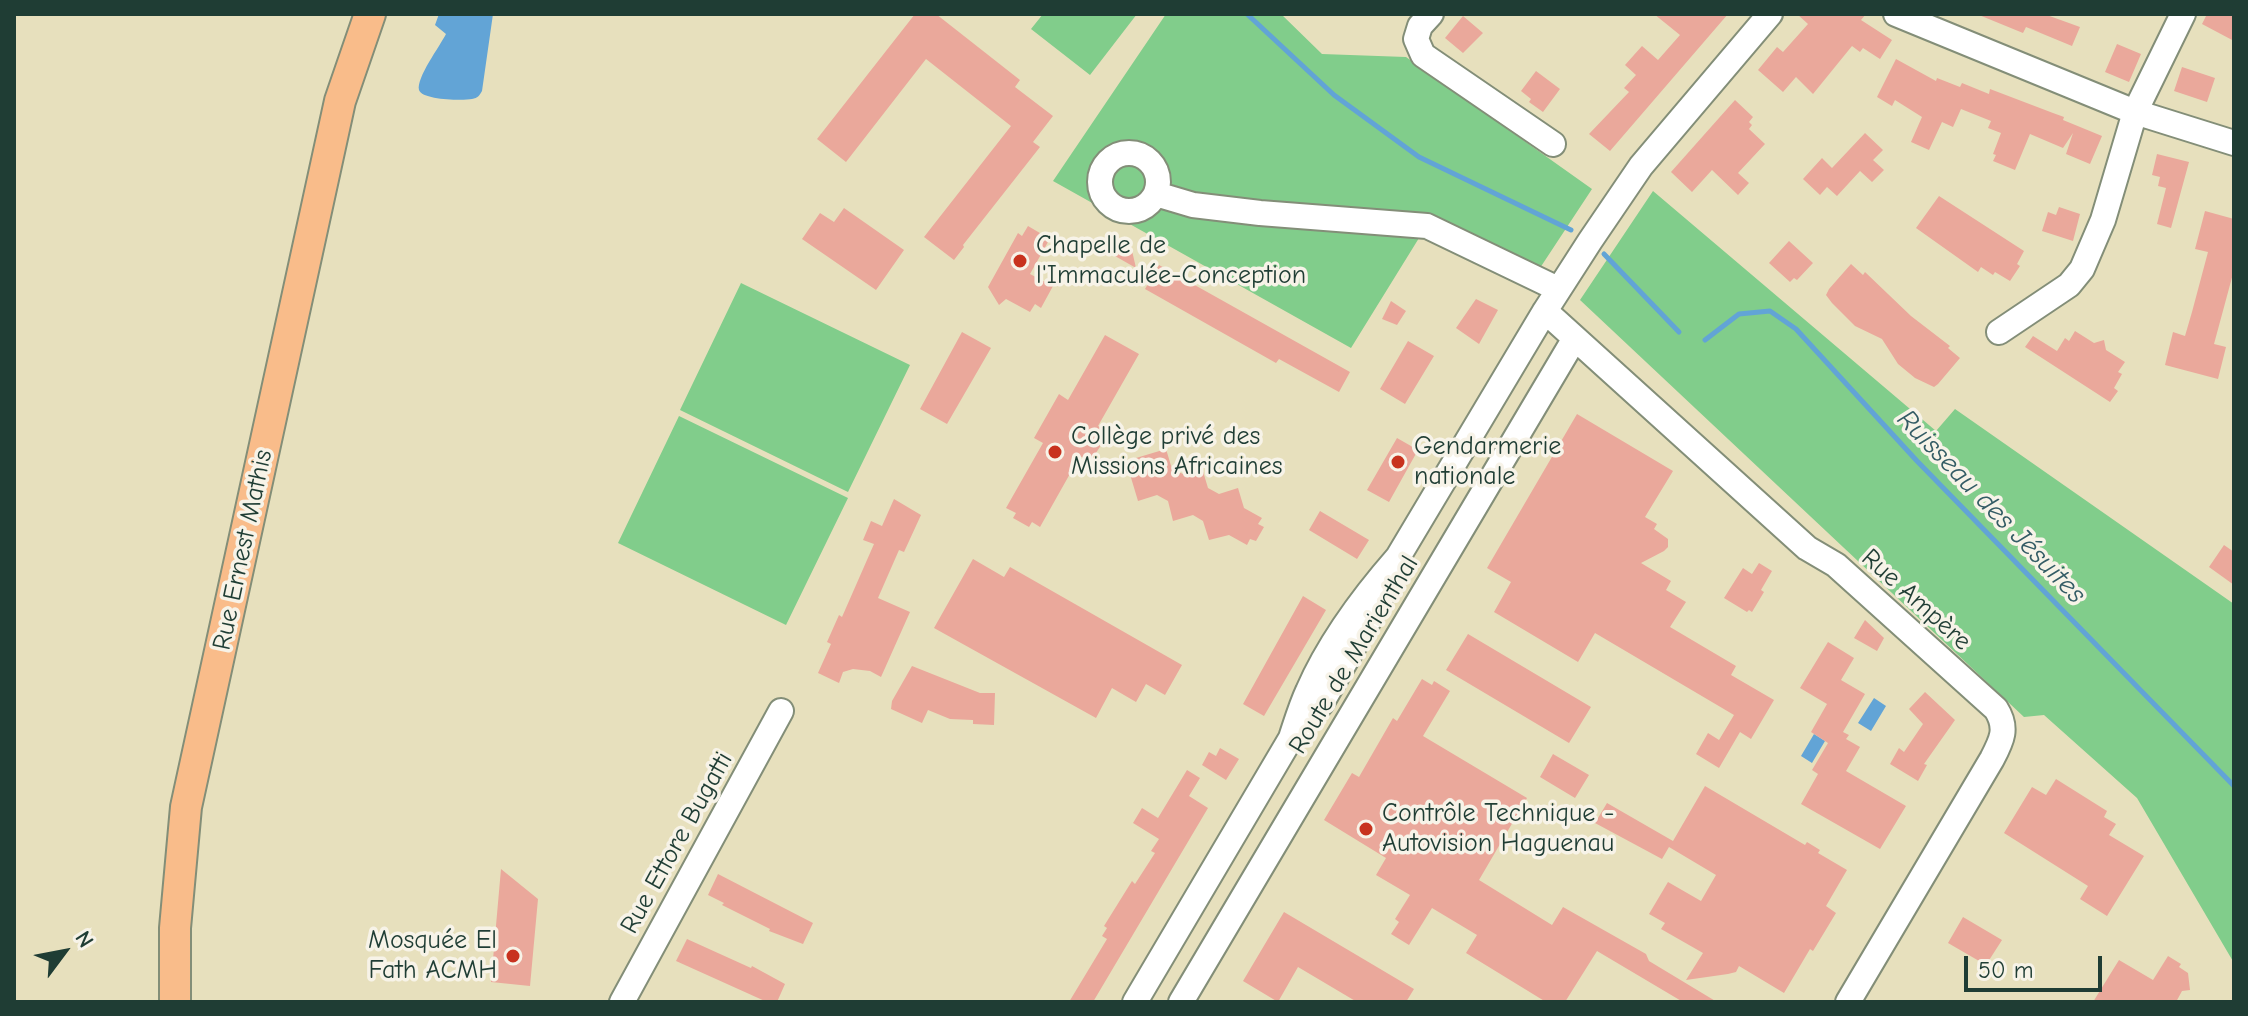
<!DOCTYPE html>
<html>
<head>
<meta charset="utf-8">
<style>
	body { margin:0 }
	#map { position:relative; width:2248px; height:1016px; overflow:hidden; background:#e7e0bd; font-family:"Comic Neue",sans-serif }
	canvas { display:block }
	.frame { position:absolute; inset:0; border:16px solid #1f3d34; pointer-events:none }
	.north { position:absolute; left:24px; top:912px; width:80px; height:80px; -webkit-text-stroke:6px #f7f3e8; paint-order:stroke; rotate:58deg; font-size:22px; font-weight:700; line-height:32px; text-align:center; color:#1f3d34 }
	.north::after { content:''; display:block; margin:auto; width:28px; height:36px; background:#1f3d34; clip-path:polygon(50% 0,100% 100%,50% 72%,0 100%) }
	.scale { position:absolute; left:1964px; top:956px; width:138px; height:36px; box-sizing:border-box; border:4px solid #1f3d34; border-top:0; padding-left:10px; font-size:24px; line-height:28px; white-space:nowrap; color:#1f3d34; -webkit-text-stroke:6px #f7f3e8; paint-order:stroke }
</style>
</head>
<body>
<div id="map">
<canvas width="2248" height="1016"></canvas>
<div class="frame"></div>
<div class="north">N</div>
<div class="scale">50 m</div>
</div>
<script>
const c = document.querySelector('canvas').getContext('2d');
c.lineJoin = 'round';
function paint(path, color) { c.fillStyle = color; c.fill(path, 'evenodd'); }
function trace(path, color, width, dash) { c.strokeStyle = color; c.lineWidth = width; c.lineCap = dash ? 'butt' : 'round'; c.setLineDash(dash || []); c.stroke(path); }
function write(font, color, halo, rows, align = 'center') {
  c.font = font + ' "Comic Neue",sans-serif'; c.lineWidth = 7; c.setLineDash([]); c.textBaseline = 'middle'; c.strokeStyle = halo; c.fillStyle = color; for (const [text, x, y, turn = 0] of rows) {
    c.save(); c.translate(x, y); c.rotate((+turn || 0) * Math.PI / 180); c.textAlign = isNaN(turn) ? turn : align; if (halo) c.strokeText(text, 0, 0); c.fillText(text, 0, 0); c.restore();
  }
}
paint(new Path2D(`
	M1043 14H1137L1090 75 1031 29Z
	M1166 14H1281L1322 54 1406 57 1592 189 1540 268 1432 217 1351 348 1053 181Z
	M1653 191 1936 431 1955 409 2234 604V963L2137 798 2044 715 2024 717 1580 300Z
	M741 283 910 365 848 492 680 410Z
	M679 416 848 498 786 625 618 543Z`), '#81cd8b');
paint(new Path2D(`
	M439 14H493L482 91C479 96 478 98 472 99 463 101 422 100 419 90 416 78 440 46 446 34L435 25Z
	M1874 698 1886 706 1871 731 1858 723Z
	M1814 734 1825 741 1812 763 1801 756Z`), '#62a4d6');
trace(new Path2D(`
	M1247 14 1334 95 1419 157 1571 230
	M1604 254 1679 332
	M1705 340 1739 314 1770 311 1796 329 1917 461 2234 786`), '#62a4d6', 5);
paint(new Path2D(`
	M915 14H936L1020 80 1015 87 1053 116 1033 142 1040 147 963 245 964 247 954 260 924 237 1011 126 926 59 846 162 817 139Z
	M1654 14H1728L1610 151 1589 134 1629 92 1624 88 1636 75 1625 65 1642 46 1658 60 1680 35Z
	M1797 14H1866L1861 20 1892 40 1880 59 1863 48 1860 52 1852 46 1813 94 1796 77 1783 92 1758 70 1777 47 1783 52 1808 24Z
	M2044 14 2080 27 2072 46 2026 27 2023 33 1979 15Z
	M2207 14H2234V41L2202 24Z
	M1463 16 1483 33 1463 53 1445 38Z
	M2117 44 2141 54 2129 82 2105 72Z
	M1896 59 1936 81 1937 78 1960 87 1962 83 1989 94 1990 89 2053 113 2064 117 2063 120 2102 136 2090 164 2066 154 2073 133 2063 148 2030 134 2015 170 1993 161 1996 155 1993 154 2001 133 1988 128 1991 121 1961 109 1953 127 1942 122 1929 150 1911 142 1922 117 1895 100 1892 106 1877 97Z
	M2182 67 2215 78 2207 102 2174 91Z
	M1536 71 1560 89 1543 112 1529 102 1531 99 1521 91Z
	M1735 100 1753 117 1749 122 1752 125 1749 129 1765 144 1738 173 1749 183 1738 195 1712 170 1692 192 1671 172Z
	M1865 133 1883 150 1873 160 1884 170 1872 182 1860 171 1837 196 1827 187 1820 195 1803 179 1822 158 1832 168Z
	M2157 154 2189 162 2171 228 2157 224 2166 188 2158 186 2160 177 2152 175Z
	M1939 196 2024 251 2017 264 2020 266 2010 281 1995 272 1993 275 1981 267 1978 272 1916 228Z
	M2059 207 2080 214 2073 241 2042 231 2048 212 2056 215Z
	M844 208 904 250 876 290 802 239 820 213 834 222Z
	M2205 211 2234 219V270L2214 344 2226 347 2218 379 2165 365 2173 332 2185 336 2192 312 2208 252 2195 249Z
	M1028 226 1045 236 1043 239 1048 242 1030 274 1053 286 1041 308 1035 304 1030 312 1006 299 999 305 988 287 1018 233 1022 236Z
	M1789 241 1813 263 1797 280 1794 278 1790 282 1769 263Z
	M1130 242 1136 268 1108 252Z
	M1851 264 1863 275 1865 272 1911 316 1950 346 1948 348 1960 358 1938 384 1934 387 1915 378 1898 364 1882 339 1855 326 1832 303 1826 295 1829 289Z
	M1159 265 1350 372 1339 392 1279 359 1276 363 1145 289Z
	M1476 299 1498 310 1479 344 1456 328Z
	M1391 301 1406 311 1397 325 1382 319Z
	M2075 331 2094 343 2104 340 2106 350 2125 362 2118 372 2122 374 2114 388 2118 391 2110 402 2025 347 2033 336 2057 351 2065 338 2069 341Z
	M962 332 991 348 947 424 920 409Z
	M1105 335 1139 354 1098 426 1109 433 1090 462 1080 456 1040 527 1032 522 1029 527 1013 518 1016 513 1006 508 1043 443 1034 438 1059 394 1068 400Z
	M1408 341 1434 356 1405 404 1380 389Z
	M1577 414 1673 471 1645 517 1657 524 1654 529 1668 539V547L1664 551 1641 563 1671 581 1666 590 1686 602 1670 627 1736 666 1731 675 1774 700 1751 739 1740 732 1719 768 1696 754 1708 733 1719 740 1734 715 1595 633 1578 662 1494 612 1511 582 1487 568Z
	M1397 438 1418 450 1389 502 1367 490Z
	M1166 449 1172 469 1183 474 1202 468 1208 488 1219 494 1238 488 1244 508 1262 518 1258 524 1264 527 1256 541 1250 539 1247 545 1229 535 1209 540 1203 521 1193 515 1173 521 1168 501 1157 495 1138 501 1126 461Z
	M894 499 921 515 904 552 899 550 878 598 910 612 881 677 870 671 853 669 843 672 839 683 818 673 831 644 827 642 839 615 842 617 874 544 863 540 871 521 882 526Z
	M1320 511 1369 540 1357 559 1309 530Z
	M2224 545 2234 552V585L2209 567Z
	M973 559 1004 577 1010 567 1182 665 1165 695 1146 684 1136 702 1112 688 1096 718 934 628Z
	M1759 563 1772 571 1761 590 1764 592 1752 612 1749 610 1747 612 1724 598 1743 568 1752 574Z
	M1303 596 1326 610 1264 716 1243 704Z
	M1865 620 1884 638 1877 651 1854 638Z
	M1468 634 1591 707 1569 743 1446 670Z
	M1828 642 1854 658 1841 680 1865 694 1843 732 1849 735 1846 739 1860 747 1846 771 1906 806 1880 849 1801 804 1818 774 1812 770 1828 743 1811 732 1827 704 1800 688Z
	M912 666 980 693H995L994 725 973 724V720L950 719 928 710 922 723 891 709 892 701Z
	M1422 679 1432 685 1434 681 1450 691 1423 736 1527 798 1479 880 1552 925 1563 907 1646 954 1649 961 1717 1002H1683L1597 951 1565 1002H1546L1466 953 1477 935 1432 908 1409 945 1391 934 1399 922 1395 919 1410 895 1376 875 1386 858 1324 820 1352 773 1359 777 1393 718 1397 721Z
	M1925 692 1955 720 1924 764 1927 765 1918 781 1890 764 1899 748 1904 752 1923 724 1909 709Z
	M1220 748 1239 759 1226 780 1202 765 1209 752 1216 756Z
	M1553 754 1589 775 1575 798 1540 777Z
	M1187 770 1200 778 1189 796 1208 808 1093 1002H1069L1107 939 1102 936 1107 928 1104 926 1132 881 1135 884 1155 853 1151 851 1159 839 1133 823 1142 808 1158 818Z
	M2056 779 2107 811 2104 817 2116 824 2109 835 2144 856 2107 916 2080 899 2088 886 2004 833 2032 787 2046 795Z
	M1705 786 1805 845 1807 842 1820 850 1818 853 1847 870 1826 906 1836 913 1813 951 1810 949 1784 993 1739 966 1736 972 1728 974 1686 980 1703 953 1661 929 1665 923 1649 914 1668 882 1701 901 1716 875 1669 847 1662 859 1595 823 1607 803 1673 841Z
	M501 869 538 899 530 986 491 982Z
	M718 874 813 923 803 944 769 931 770 929 722 905 724 903 708 895Z
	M1284 912 1414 989 1406 1002H1357L1298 967 1278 1002 1243 981Z
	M1963 917 2002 940 1986 965 1948 943Z
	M687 939 751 968 752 966 785 984 777 1002H767L676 961Z
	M2168 956 2181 964 2179 967 2188 973 2190 990 2182 991 2176 1002H2093L2119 960 2153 980Z`), '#eaa89b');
const minor = new Path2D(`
	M1431 14 1420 26 1416 39 1423 55 1553 144
	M1896 14 2135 112 2234 143
	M1100 182a29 29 0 1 1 58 0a29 29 0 1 1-58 0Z
	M1156 194 1193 205 1260 213 1427 226 1558 289
	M1545 311 1807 548 1836 565 1996 709C2008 728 2002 740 1992 759L1848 1002
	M1999 332 2069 285 2082 269 2103 220 2135 112 2183 14
	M1398 557C1363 597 1329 643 1308 691 1301 706 1296 723 1291 738L1321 704 1377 606 1398 557 1545 311 1590 241 1641 166 1770 14
	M622 1002 781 711
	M1135 1002 1291 738
	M1181 1002 1575 338`);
const major = new Path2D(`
	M175 1002V928L186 807 340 101 370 14`);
trace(minor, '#838e78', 28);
trace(major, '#838e78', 34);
trace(minor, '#fff', 24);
trace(major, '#f9bc8a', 30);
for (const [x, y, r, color] of [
	[1020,261,8,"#c8321e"],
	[1055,452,8,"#c8321e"],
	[1398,462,8,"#c8321e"],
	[1366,829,8,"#c8321e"],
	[513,956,8,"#c8321e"]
]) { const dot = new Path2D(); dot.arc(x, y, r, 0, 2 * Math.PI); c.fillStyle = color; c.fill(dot); trace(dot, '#f7f3e8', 3); }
write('26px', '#1f3d34', '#f7f3e8', [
	["Chapelle de",1036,246],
	["l'Immaculée-Conception",1036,276],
	["Collège privé des",1071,437],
	["Missions Africaines",1071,467],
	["Gendarmerie",1414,447],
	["nationale",1414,477],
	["Contrôle Technique -",1382,814],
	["Autovision Haguenau",1382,844],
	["Mosquée El",497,941,"right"],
	["Fath ACMH",497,971,"right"]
], 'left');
write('26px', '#1f3d34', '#f7f3e8', [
	["Rue Ernest Mathis",243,550,-78],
	["Rue Ampère",1916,600,42],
	["Route de Marienthal",1354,655,-59],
	["Rue Ettore Bugatti",677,843,-61]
]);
write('italic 28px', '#335c65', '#f7f3e8', [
	["Ruisseau des Jésuites",1991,507,46]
]);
</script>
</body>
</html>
